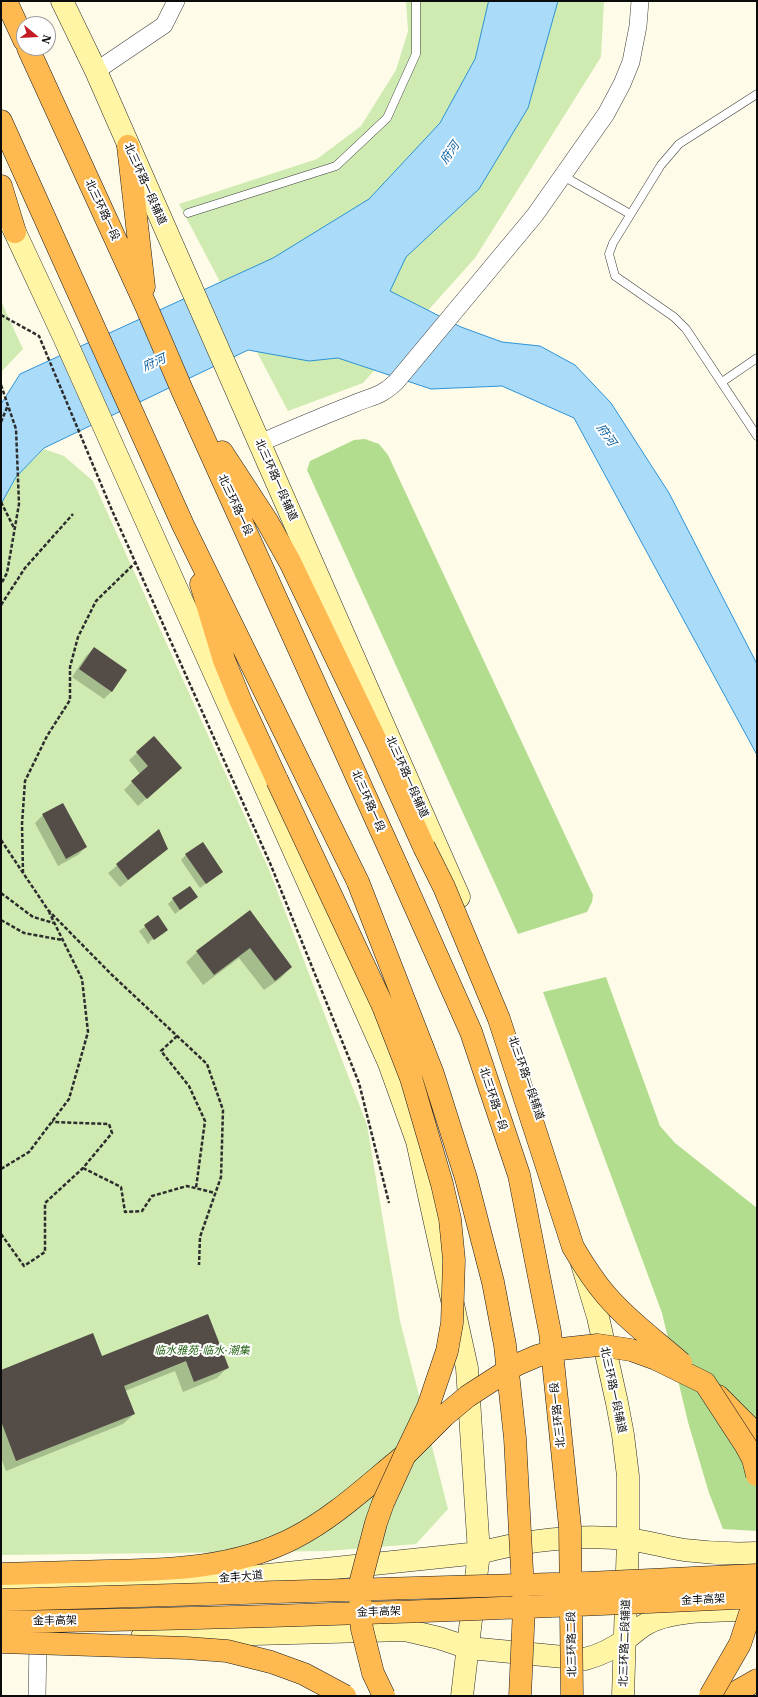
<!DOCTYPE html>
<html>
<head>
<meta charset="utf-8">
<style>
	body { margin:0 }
	#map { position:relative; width:758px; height:1697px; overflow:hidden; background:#fffbe9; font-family:"IBM Plex Serif",serif }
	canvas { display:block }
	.frame { position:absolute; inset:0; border:2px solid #0b0b0b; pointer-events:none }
	.north { position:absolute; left:16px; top:16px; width:40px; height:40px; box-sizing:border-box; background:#fff; border:1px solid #9d9d9d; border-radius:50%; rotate:108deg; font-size:11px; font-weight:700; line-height:16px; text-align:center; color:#0b0b0b }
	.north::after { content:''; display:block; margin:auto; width:14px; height:18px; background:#c31b23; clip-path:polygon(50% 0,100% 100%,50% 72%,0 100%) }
</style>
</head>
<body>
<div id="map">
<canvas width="758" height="1697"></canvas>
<div class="frame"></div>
<div class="north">N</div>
</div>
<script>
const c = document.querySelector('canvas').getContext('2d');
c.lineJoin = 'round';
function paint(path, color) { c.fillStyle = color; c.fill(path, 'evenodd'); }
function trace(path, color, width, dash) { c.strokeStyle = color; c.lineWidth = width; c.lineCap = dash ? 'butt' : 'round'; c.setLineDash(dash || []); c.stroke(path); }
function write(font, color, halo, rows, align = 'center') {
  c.font = font + ' "IBM Plex Serif","Noto Sans SC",serif'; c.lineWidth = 4; c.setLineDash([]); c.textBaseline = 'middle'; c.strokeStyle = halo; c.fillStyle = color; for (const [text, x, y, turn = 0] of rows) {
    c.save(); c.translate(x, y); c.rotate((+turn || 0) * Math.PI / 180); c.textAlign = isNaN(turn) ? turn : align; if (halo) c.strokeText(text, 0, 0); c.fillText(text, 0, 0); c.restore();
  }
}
paint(new Path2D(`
	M406 1H604L601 57 475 258 363 383 288 411 179 204 317 159 361 126 396 70 408 31Z
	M1 301 23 349 1 372Z
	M44 449 64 456 93 481 270 872 367 1125 400 1321 448 1509 416 1544 327 1551 1 1555V504L16 477Z`), '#cfebb1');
paint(new Path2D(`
	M365 439 379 444 388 455 593 895 592 902 587 912 518 934 307 470 310 461 354 440Z
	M606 977 660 1126 675 1143 757 1208V1531L723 1529 709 1493 688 1422 662 1313 543 992Z`), '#b2dd8f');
const water = new Path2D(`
	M489 1H558L528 108 479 189 406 257 390 291 461 327 502 342 540 346 575 365 611 403 669 493 757 664V755L574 418 502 386 431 389 338 358 309 361 248 350 44 448 16 477 1 504V404L20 374 273 258 369 199 440 123 475 59Z`);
paint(water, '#aadcfa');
trace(water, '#2d92d5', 1);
paint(new Path2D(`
	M94 648 112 691 104 699 72 677 86 656Z
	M137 753 181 768 138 806 124 790 140 774 129 760Z
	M43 815 86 847 78 855 58 866 35 823Z
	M159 831 167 849 120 887 108 873Z
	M186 855 221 872 200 888 181 860Z
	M197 897 175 914 168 904 173 899Z
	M249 912 291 967 281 978 264 990 239 958 203 985 186 962 197 952Z
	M158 917 167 930 162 935V933L149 942 150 943 148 944 139 931Z
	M207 1316 227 1368 217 1378 183 1392 175 1371 125 1391 134 1414 123 1424 6 1471 1 1458V1371L101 1357Z`), '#0003');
paint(new Path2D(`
	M94 647 127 670 112 692 79 669Z
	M154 736 182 768 147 799 131 781 148 766 136 752Z
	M63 803 87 847 66 859 42 814Z
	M159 829 168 849 128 880 116 864Z
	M203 842 223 872 206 884 185 854Z
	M190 886 198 897 180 910 172 898Z
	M250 910 292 967 275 981 250 948 214 975 196 951Z
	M158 915 168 930 154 940 144 925Z
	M208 1314 229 1368 194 1382 186 1361 124 1386 135 1414 16 1461 1 1421V1370L93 1333 102 1356Z`), '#544c47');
const service = new Path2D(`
	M757 94 679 144 661 165 613 243 609 254 615 276 674 317 686 329 757 436
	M563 176 630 214
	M188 213 336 166 387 118 416 54V1
	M722 382 757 358`);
const minor = new Path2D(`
	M96 71 164 25 176 1
	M260 443C290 430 320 417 351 405 371 396 379 398 396 382L535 215 606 114 622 84 631 62 638 26 640 1
	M37 1696 38 1641`);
const secondary = new Path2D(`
	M62 1 96 71 459 897
	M7 215 63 335 389 1063 417 1141 467 1368 479 1553 462 1696
	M582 1264 598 1317 617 1403 623 1435 628 1476V1539L623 1696
	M1 1588 230 1579 479 1553C528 1540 577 1534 627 1539 646 1541 665 1547 684 1550 708 1553 733 1554 757 1553
	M142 1637 405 1630 439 1638 469 1648 585 1659C601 1655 613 1649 626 1639 633 1634 639 1628 646 1624 674 1608 724 1611 757 1610`);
const trunk = new Path2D(`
	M6 1 24 40
	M28 48 146 306 182 390 397 866
	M1 121 183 525 358 882
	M128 146 144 287
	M1 186 15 232
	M222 452 267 521 290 562 379 747 424 847
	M201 584 224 660 241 702 277 780
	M718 1396 757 1435
	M1 1574C36 1573 72 1572 107 1571 170 1570 236 1568 294 1538 335 1517 369 1484 405 1455
	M729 1696 757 1680`);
trace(service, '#3e3e3e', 9);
trace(minor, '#3e3e3e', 18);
trace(secondary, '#2d2d2d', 23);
trace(trunk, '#1c1c1c', 23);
trace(new Path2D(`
	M1 315 39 336 111 508 270 863 359 1083 389 1203
	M1 385 16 429 19 504 7 573 1 584
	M1 422 8 405
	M1 502 14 528
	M1 605 25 568 73 514
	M1 840 48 910 111 974 207 1064 223 1110 221 1177 200 1237 199 1265
	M23 873 22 824 25 781 47 736 70 700V667L78 637 96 601 135 563
	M1 893 33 917 54 923
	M1 920 24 933 62 940
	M177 1036 161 1051 189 1086 205 1121 196 1188
	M83 1168 121 1187 125 1212 142 1211 152 1196 187 1186 215 1193
	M1 1169 29 1152 69 1099 88 1032 82 979 49 912
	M1 1234 24 1266 45 1252V1203L83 1168 112 1133 109 1124 52 1122`), '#2d2d2d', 2.5, [4, 2]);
trace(service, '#fff', 8);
trace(minor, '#fff', 17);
trace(secondary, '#fff5a4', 22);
trace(trunk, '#feb950', 22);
const trunkBridge = new Path2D(`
	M277 780 383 1006 411 1078 442 1184 450 1219 454 1260 452 1323 447 1351 428 1407 405 1455
	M424 847 444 887 499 1019 573 1247C583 1264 593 1280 606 1295 628 1321 656 1341 681 1363
	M397 866 471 1032 519 1175 550 1332 570 1527 572 1696
	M358 882 433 1074 466 1178 493 1282 505 1345 515 1438 524 1608 520 1696
	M1 1600 587 1583 757 1575
	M1 1622C253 1618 505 1609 757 1597
	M1 1642 186 1648 227 1651 271 1662 304 1674 345 1696
	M384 1696 373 1673 362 1629 360 1609 361 1580 376 1523 383 1503 405 1455 444 1416 468 1396 516 1365 537 1356 561 1349 598 1345 631 1350 656 1359 705 1383 746 1446 753 1459 757 1475
	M710 1696 740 1644 757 1592`);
trace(trunkBridge, '#1c1c1c', 23, []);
trace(trunkBridge, '#feb950', 22);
write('11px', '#0b0b0b', '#fff', [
	["北三环路一段辅道",145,184,66],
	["北三环路一段",102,210,65],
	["北三环路一段辅道",276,480,66],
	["北三环路一段",235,505,65],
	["北三环路一段辅道",407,777,66],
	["北三环路一段",368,801,66],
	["北三环路一段辅道",526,1078,71],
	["北三环路一段",493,1099,72],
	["北三环路一段辅道",613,1390,78],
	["北三环路一段",558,1415,-96],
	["金丰大道",241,1577,-5],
	["金丰高架",703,1600,-3],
	["金丰高架",379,1612,-2],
	["金丰高架",55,1621,-1],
	["北三环路二段辅道",625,1643,-88],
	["北三环路二段",572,1644,-91]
]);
write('italic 11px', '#286618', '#fff', [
	["临水雅苑-临水·潮集",202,1351]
]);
write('italic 12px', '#0e62a3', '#fff', [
	["府河",450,153,-55],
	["府河",154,363,-24],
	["府河",606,435,55]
]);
</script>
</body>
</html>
